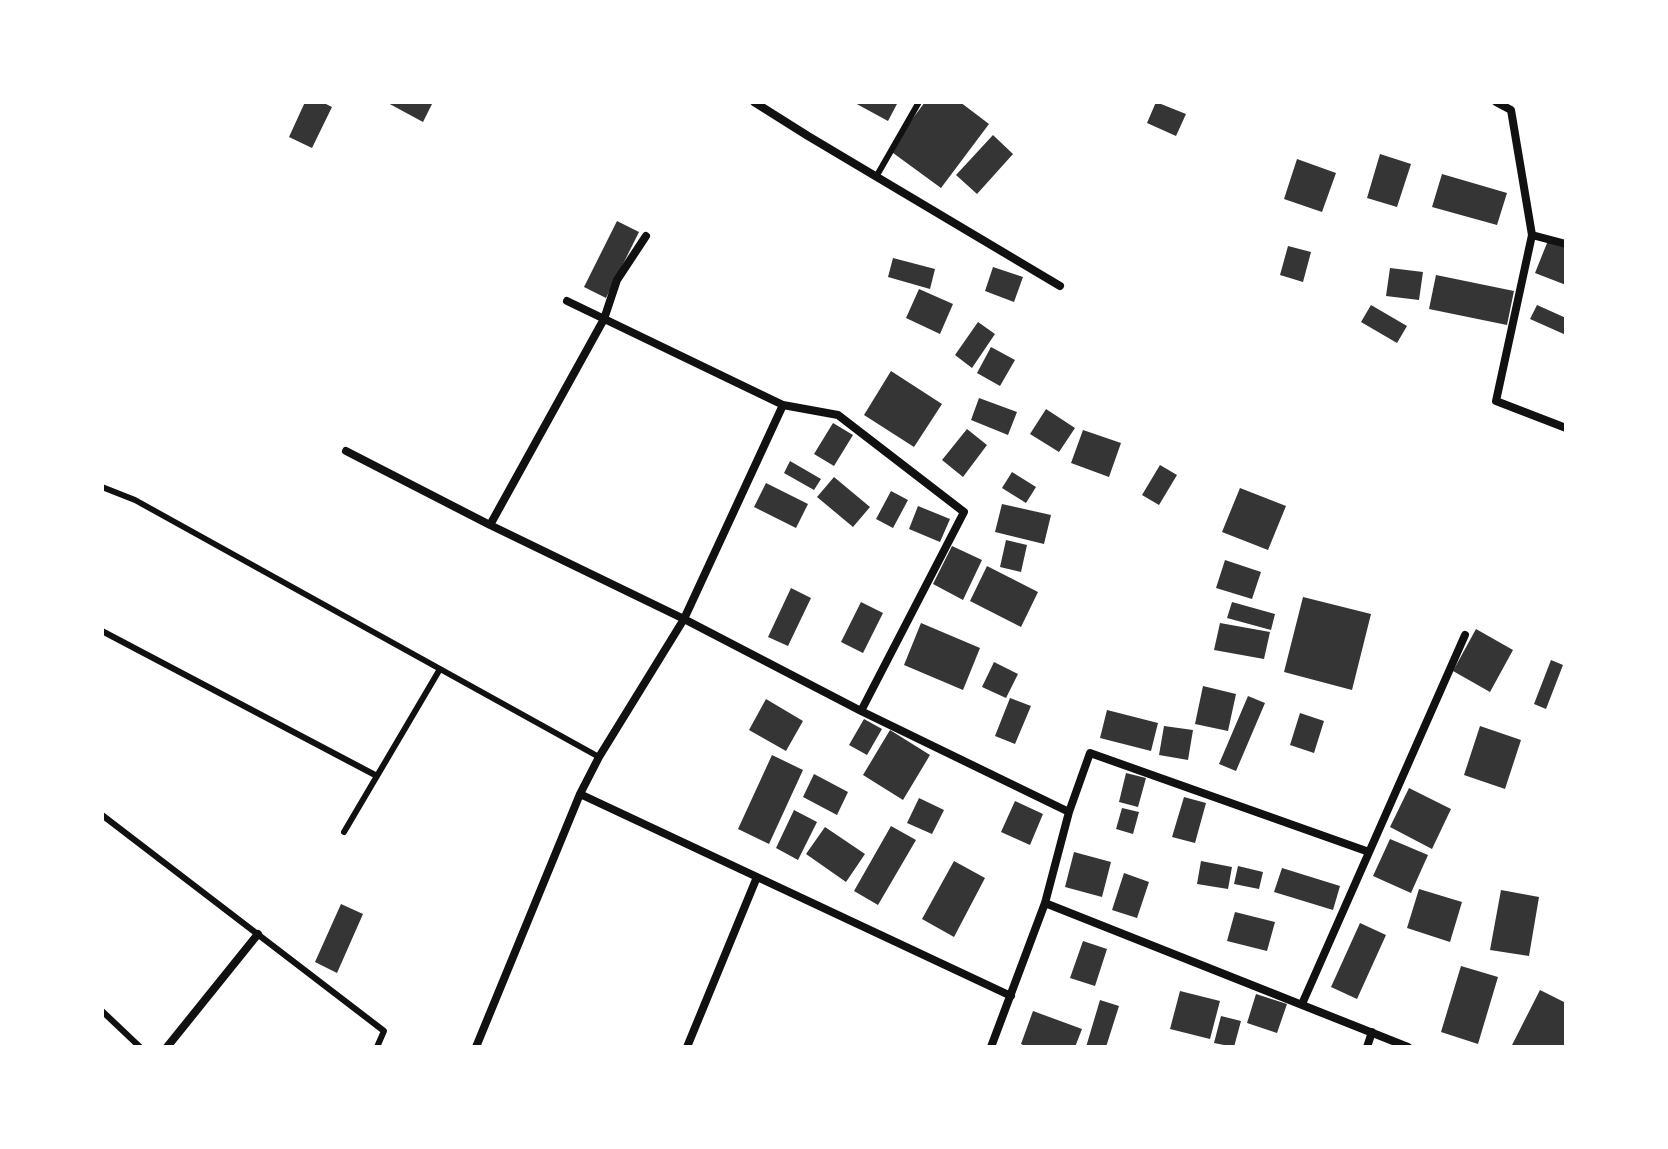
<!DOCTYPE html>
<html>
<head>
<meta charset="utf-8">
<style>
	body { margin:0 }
	#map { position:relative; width:1668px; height:1149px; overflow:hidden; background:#fff; font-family:Signika,sans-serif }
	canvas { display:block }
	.frame { position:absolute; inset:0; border:104px solid #fff; pointer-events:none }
</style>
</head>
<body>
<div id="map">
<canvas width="1668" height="1149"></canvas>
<div class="frame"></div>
</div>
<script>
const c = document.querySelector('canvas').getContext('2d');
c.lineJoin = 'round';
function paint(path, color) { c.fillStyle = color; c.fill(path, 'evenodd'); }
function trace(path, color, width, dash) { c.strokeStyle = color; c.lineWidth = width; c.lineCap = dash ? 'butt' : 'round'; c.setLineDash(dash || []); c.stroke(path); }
paint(new Path2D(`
	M305 102H322L332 107 312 148 289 137Z
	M386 102H433L423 122Z
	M853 102H898L888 121Z
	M925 102H960L989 124 941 188 889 150Z
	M1156 102 1186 114 1176 136 1147 123Z
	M993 135 1013 154 977 194 956 175Z
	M1380 154 1411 164 1397 207 1367 198Z
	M1297 159 1336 173 1322 212 1284 199Z
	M1442 174 1507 193 1497 225 1432 207Z
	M617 221 639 232 606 298 584 287Z
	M1549 238 1566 245V285L1535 273Z
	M1288 246 1311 252 1303 282 1280 275Z
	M893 258 935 269 930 289 888 277Z
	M993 267 1023 277 1014 302 985 291Z
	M1390 268 1423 272 1419 300 1386 296Z
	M1436 275 1514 291 1507 325 1429 309Z
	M919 289 953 304 940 334 906 318Z
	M1371 305 1407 326 1397 343 1361 322Z
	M1537 305 1566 318V335L1530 319Z
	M978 322 995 334 972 368 955 355Z
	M991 347 1015 360 1000 386 977 373Z
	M891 371 942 404 914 447 864 415Z
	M979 398 1017 412 1008 435 971 420Z
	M1046 409 1075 428 1059 452 1030 434Z
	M833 423 853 435 834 466 814 454Z
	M967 429 987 445 963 477 942 460Z
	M1083 430 1121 443 1109 477 1071 463Z
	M790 461 821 479 814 490 784 473Z
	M1160 465 1177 475 1159 505 1142 495Z
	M1012 472 1036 487 1026 503 1002 488Z
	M834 477 870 507 853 527 817 497Z
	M766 483 808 504 796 528 754 507Z
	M1240 488 1286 506 1268 550 1222 532Z
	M891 491 908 500 893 528 876 519Z
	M1002 504 1051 515 1044 544 995 532Z
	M918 506 950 519 940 542 909 529Z
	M1006 540 1027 545 1021 572 1000 567Z
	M952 546 982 560 963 600 933 584Z
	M1225 560 1261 572 1252 599 1216 588Z
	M987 566 1038 592 1021 627 970 601Z
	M791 588 811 598 788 646 768 637Z
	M1303 597 1371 614 1352 690 1284 672Z
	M861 602 883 613 863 653 841 642Z
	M1232 602 1275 614 1271 630 1227 618Z
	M921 623 980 648 963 690 904 665Z
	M1220 623 1270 632 1264 659 1214 650Z
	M1476 629 1513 650 1490 692 1453 671Z
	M1551 660 1563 665 1546 709 1534 704Z
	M994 662 1018 674 1006 698 982 687Z
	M1203 686 1236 694 1228 731 1195 724Z
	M1248 696 1265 703 1236 771 1219 764Z
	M1010 698 1031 706 1015 744 995 736Z
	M766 699 803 721 786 751 749 730Z
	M1107 710 1158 723 1151 751 1100 738Z
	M1300 713 1324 721 1314 753 1290 745Z
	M864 719 882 729 867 755 849 745Z
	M1164 726 1193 730 1188 760 1159 755Z
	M1480 726 1521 740 1505 789 1464 775Z
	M890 730 930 755 903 800 863 775Z
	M772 755 803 770 769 844 738 829Z
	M1126 773 1146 778 1138 807 1119 802Z
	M814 774 848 792 837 815 803 797Z
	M1409 788 1451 809 1432 849 1390 827Z
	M1184 797 1206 803 1195 843 1172 837Z
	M919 798 944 810 932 834 907 823Z
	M1015 801 1043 814 1030 845 1001 832Z
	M1122 808 1139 812 1133 834 1116 829Z
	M794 810 817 822 798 860 776 848Z
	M891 826 916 840 878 905 854 891Z
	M825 827 865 854 846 882 806 854Z
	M1390 839 1428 855 1411 893 1373 876Z
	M1074 852 1111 862 1102 897 1065 887Z
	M954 861 985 878 954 937 922 919Z
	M1201 861 1232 867 1228 889 1197 884Z
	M1238 866 1263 872 1259 889 1234 884Z
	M1282 868 1340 886 1333 910 1274 892Z
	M1124 873 1149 882 1137 918 1112 910Z
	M1419 889 1462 902 1450 942 1407 928Z
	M1501 890 1539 897 1529 956 1490 950Z
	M341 904 363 914 337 973 315 962Z
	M1235 912 1275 922 1267 951 1227 941Z
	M1360 923 1386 935 1357 999 1331 987Z
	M1083 941 1107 949 1095 986 1070 978Z
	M1461 966 1498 977 1478 1044 1441 1032Z
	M1540 990 1566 1003V1047H1511Z
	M1180 991 1220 1001 1210 1039 1170 1029Z
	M1256 994 1287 1004 1277 1033 1247 1023Z
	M1100 1000 1119 1006 1106 1047H1086Z
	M1033 1011 1082 1029 1075 1047H1027L1021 1044Z
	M1221 1016 1241 1021 1234 1047 1214 1043Z`), '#353535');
trace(new Path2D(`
	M876 177 919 102
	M102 487 135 500 599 757
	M102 631 377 776
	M102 815 384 1031 377 1047
	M344 832 440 669
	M102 1011 140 1047`), '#111', 6);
trace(new Path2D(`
	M754 102 808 136 1060 286
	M1496 102 1511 110 1532 235
	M1566 244 1532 235 1496 401 1566 428
	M567 301 783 405 838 415 964 512 861 711
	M346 451 490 525 684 619 861 711 1069 812
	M490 525 604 319 617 280 646 236
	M580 794 1011 996
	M1045 903 1408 1047
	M1302 1004 1465 635
	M167 1047 258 934
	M476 1047 580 794 599 757 684 619 783 405
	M687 1047 757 877
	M991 1047 1045 903 1069 812 1090 753 1369 852
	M1367 1047 1372 1032`), '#111', 8);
</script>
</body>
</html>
